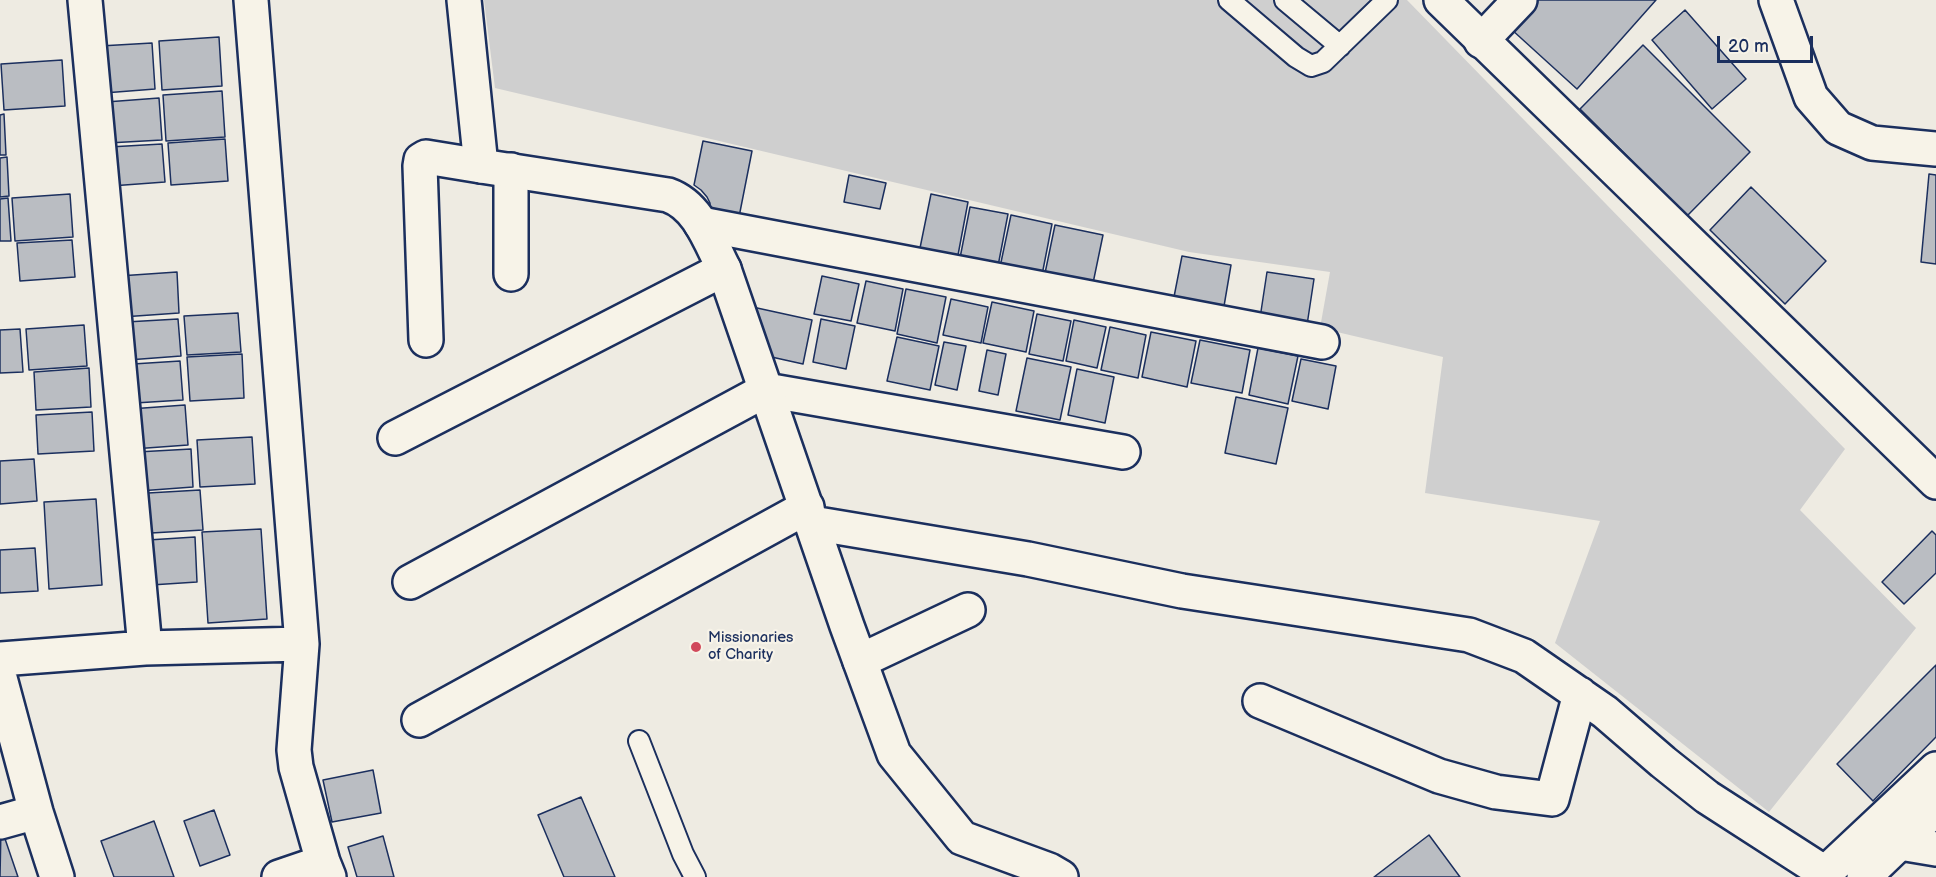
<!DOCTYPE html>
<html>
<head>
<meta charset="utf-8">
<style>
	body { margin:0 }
	#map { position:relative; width:1936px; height:877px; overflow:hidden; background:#eeebe2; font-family:"Balsamiq Sans",sans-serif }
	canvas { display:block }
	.scale { position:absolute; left:1717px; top:36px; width:96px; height:27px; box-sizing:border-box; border:3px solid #1b2f5e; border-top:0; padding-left:8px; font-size:18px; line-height:21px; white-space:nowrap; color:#1b2f5e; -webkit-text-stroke:4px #f7f3e8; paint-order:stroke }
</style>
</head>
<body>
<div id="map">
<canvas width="1936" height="877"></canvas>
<div class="scale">20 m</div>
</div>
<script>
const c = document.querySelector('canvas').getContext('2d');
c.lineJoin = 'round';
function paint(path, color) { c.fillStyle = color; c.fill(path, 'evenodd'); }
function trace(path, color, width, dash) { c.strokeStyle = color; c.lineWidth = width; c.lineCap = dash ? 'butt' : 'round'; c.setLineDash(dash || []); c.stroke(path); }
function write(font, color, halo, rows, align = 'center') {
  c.font = font + ' "Balsamiq Sans",sans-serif'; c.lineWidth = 4.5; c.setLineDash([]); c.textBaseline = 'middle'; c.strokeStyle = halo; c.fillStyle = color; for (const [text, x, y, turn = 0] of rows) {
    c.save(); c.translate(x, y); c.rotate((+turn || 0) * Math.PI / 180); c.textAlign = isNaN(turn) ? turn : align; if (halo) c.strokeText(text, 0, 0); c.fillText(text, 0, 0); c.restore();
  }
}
paint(new Path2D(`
	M484 0H1407L1845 449 1800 510 1916 628 1769 812 1555 643 1600 521 1425 493 1443 357 1320 328 1330 272 1189 252 495 88Z`), '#cfcfcf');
const building = new Path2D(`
	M1537 0H1656L1577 89 1511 29Z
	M1685 10 1746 79 1712 109 1652 40Z
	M219 37 222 86 162 90 159 41Z
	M152 43 155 89 104 93 100 46Z
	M1643 45 1750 152 1687 216 1580 109Z
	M62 60 65 106 4 110 1 64Z
	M222 91 225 137 166 141 163 95Z
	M159 98 162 140 108 143 106 102Z
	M4 114 6 155H0V115Z
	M225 139 228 181 171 185 168 143Z
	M703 141 752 151 739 217 710 211V203L707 197 701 190 694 185Z
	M162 144 165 182 111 186 109 147Z
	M7 157 9 196 0 197V158Z
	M1929 174 1936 175V264L1921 262Z
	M849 175 886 183 880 209 844 202Z
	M1751 187 1826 261 1785 304 1710 230Z
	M70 194 73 237 15 241 12 198Z
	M931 194 968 202 958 255 920 248Z
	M8 198 11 241H0V199Z
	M970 207 1008 214 998 266 960 258Z
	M1011 215 1052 224 1042 275 1000 267Z
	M1055 225 1103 235 1092 288 1044 278Z
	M72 240 75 277 20 281 17 243Z
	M1182 256 1231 265 1223 312 1173 302Z
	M177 272 179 313 122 317 119 276Z
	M1267 272 1314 279 1307 325 1260 318Z
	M822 276 859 284 851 321 814 314Z
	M866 281 903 289 895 331 857 323Z
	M906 289 946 297 937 343 897 334Z
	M951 299 988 307 981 343 943 335Z
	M992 302 1034 311 1026 352 983 343Z
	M748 306 812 320 803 364 767 356Z
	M238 313 241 352 187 355 184 316Z
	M1037 314 1071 321 1063 361 1029 354Z
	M178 319 181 356 128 360 126 322Z
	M821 319 855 326 846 369 813 362Z
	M1074 320 1106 327 1097 368 1066 361Z
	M84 325 87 366 29 370 26 329Z
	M1110 327 1146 335 1138 378 1101 370Z
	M20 329 23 372 0 373V330Z
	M1151 332 1196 341 1187 387 1142 377Z
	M897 337 939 346 930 390 887 381Z
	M1200 340 1250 350 1242 393 1191 383Z
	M944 342 966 346 957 390 935 385Z
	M1258 348 1298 356 1288 404 1249 395Z
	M987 350 1006 354 998 395 979 391Z
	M242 354 244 398 190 401 187 357Z
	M1027 358 1071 367 1060 420 1016 411Z
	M1301 359 1336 366 1328 409 1292 401Z
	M180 361 183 400 135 403 133 364Z
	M89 368 91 407 36 410 34 372Z
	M1077 369 1114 377 1105 423 1068 415Z
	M1236 397 1288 408 1276 464 1225 453Z
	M185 405 188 445 133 449 130 409Z
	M92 412 94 451 38 454 36 415Z
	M252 437 255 484 200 487 197 440Z
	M191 449 193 487 139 491 137 452Z
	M34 459 37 501 0 504V461Z
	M200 490 203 530 151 533 148 493Z
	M96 499 102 585 49 589 44 502Z
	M261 529 267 619 208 623 202 532Z
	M1932 531 1936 535V573L1904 604 1882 582Z
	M195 537 197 582 151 585 148 540Z
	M35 548 38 591 0 593V550Z
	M1936 665V737L1873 801 1837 764Z
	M373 770 381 813 332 822 323 780Z
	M581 797 615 877H564L538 815Z
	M214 810 230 855 200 866 184 821Z
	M154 821 174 877H114L101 841Z
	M1 827 18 877H0Z
	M1429 835 1460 877H1374Z
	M383 836 394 877H357L348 847Z`);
paint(building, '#babdc2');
trace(building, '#1b2f5e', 1.5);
const service = new Path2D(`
	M1229 0 1296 57 1311 66 1323 62 1387 0
	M1285 0 1340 46
	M639 741 683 854 695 877`);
const minor = new Path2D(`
	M85 0 145 648 302 644
	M251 0 302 644 294 750 296 767 323 862 329 877
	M1776 0 1811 97 1838 128 1872 143 1936 149
	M1481 41 1520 0
	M511 170V274
	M701 224 1322 342
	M426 340 420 166 421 160 426 157 481 166
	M395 438 724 269
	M812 523 1028 559 1182 591 1469 635 1524 656 1605 712 1663 762 1707 797 1825 873
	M410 582 766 390 1123 452
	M0 659 145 648
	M860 661 968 610
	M0 678 36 812 57 877
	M1260 701 1439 776 1496 792 1552 799 1580 694
	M419 720 807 507
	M0 822 36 812
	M1886 823 1900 843 1936 849
	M279 877 323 862`);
const tertiary = new Path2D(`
	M464 0 481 166 668 195C699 206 710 242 724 269L847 626 894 754 962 838 1049 870 1061 877
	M1441 0 1936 482`);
const primary = new Path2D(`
	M1821 877 1936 769
	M1864 877 1936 808`);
trace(service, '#1b2f5e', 24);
trace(minor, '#1b2f5e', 38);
trace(tertiary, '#1b2f5e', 38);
trace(primary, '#1b2f5e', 38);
trace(service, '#f7f3e8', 20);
trace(minor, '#f7f3e8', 33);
trace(tertiary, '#f7f3e8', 33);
trace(primary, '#f7f3e8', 33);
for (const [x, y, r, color] of [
	[696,647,6,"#d1495b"]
]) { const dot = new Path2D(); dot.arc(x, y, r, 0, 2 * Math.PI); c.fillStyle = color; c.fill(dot); trace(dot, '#f7f3e8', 2); }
write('15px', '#1b2f5e', '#f7f3e8', [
	["Missionaries",708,638],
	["of Charity",708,655]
], 'left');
</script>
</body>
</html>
